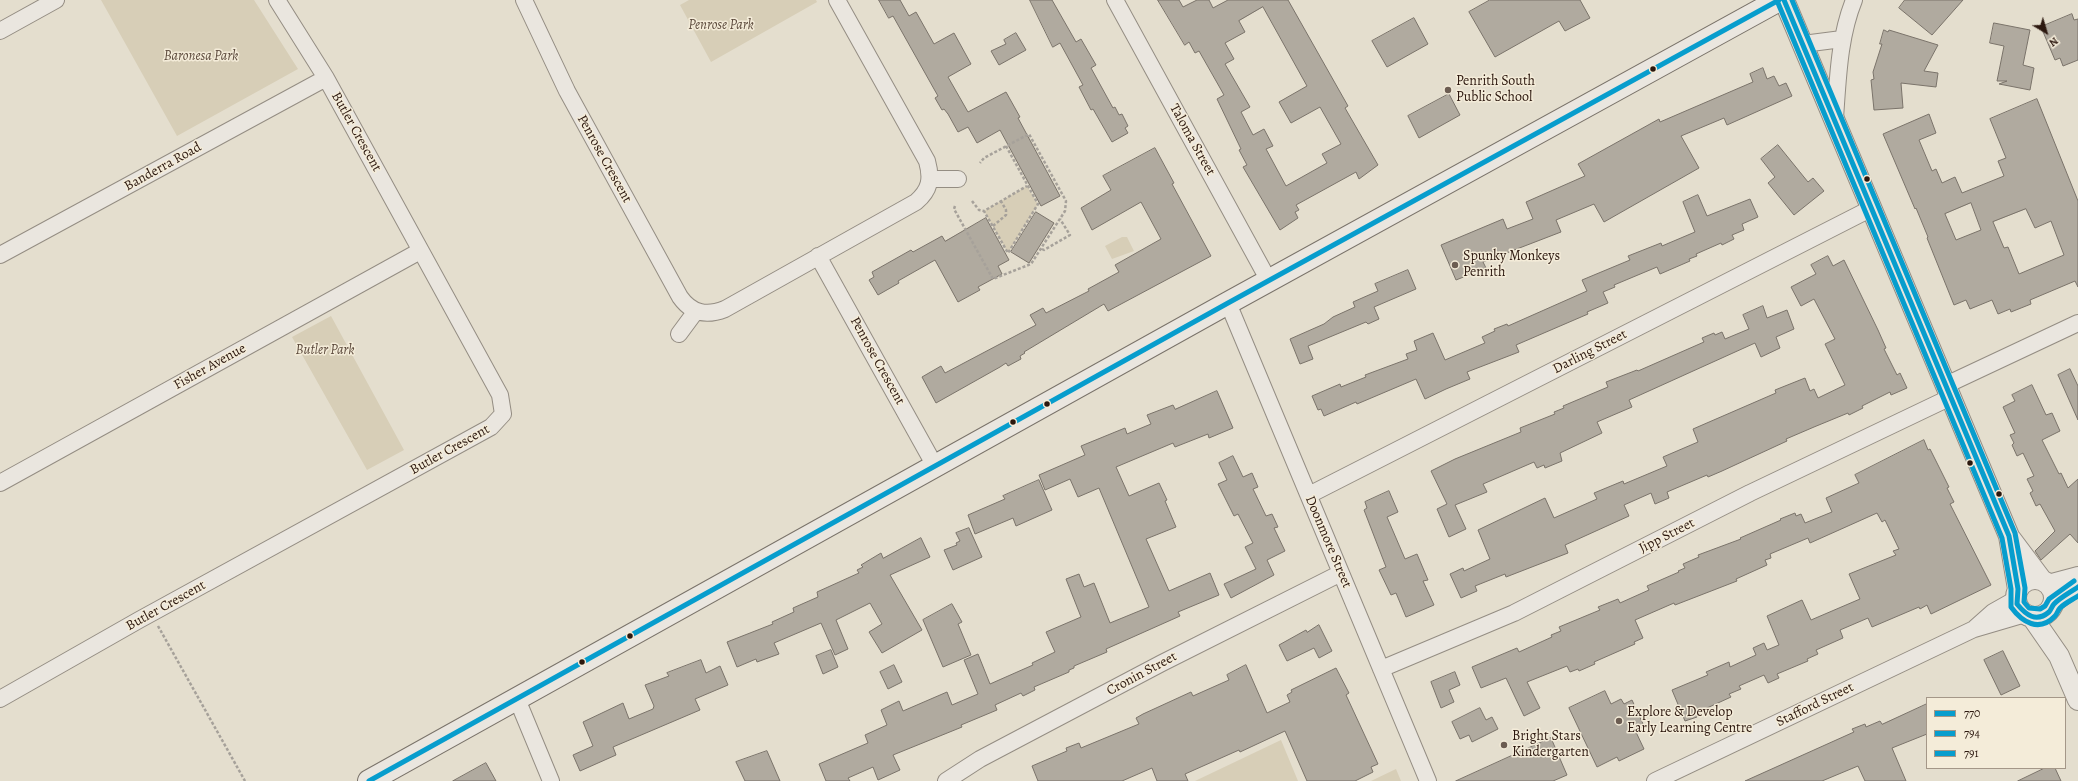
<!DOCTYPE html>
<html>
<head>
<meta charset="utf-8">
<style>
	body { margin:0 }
	#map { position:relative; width:2078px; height:781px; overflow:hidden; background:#e4dece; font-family:Alegreya,serif }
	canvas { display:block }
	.legend { position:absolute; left:1926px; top:697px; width:140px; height:72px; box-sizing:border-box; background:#f4ecd9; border:1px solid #a49788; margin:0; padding:5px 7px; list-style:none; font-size:12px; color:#2c180f }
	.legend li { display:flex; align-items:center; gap:8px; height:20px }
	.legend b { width:20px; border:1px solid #a49788 }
	.north { position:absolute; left:2026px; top:12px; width:40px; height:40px; -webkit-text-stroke:3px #f4ecd9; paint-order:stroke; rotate:142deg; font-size:11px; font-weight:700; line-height:16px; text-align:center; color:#2c180f }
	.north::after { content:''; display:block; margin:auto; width:14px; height:18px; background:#2c180f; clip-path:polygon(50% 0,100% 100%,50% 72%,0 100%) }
</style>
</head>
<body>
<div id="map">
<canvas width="2078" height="781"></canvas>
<ul class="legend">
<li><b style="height:5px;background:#079dcd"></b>770</li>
<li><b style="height:5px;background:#079dcd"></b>794</li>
<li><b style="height:5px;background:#079dcd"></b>791</li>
</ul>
<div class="north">N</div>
</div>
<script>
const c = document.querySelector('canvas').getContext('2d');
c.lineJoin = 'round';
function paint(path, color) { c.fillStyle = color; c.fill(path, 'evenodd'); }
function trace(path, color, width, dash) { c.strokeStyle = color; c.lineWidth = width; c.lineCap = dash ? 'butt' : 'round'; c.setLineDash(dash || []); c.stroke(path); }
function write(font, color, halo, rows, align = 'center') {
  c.font = font + ' Alegreya,serif'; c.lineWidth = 3; c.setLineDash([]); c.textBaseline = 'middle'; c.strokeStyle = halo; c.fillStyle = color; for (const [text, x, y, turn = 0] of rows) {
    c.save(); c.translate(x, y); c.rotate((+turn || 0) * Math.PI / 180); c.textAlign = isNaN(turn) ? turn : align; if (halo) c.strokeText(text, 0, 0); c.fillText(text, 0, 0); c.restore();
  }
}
paint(new Path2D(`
	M101 0H254L298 69 177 136Z
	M689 0H816L817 2 711 62 680 5Z
	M1027 186 1038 204 1008 253 984 211Z
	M1122 237H1127L1134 251 1112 259 1105 246Z
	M331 316 404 450 367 470 292 337Z
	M1281 740 1298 781H1195Z
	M1396 769 1401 781H1371Z`), '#d7ceb7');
const building = new Path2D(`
	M879 0H900L909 16 916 12 934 44 954 33 971 64 948 77 968 112 1006 92 1020 117 1018 118 1060 196 1041 206 1000 130 977 143 968 127 958 132 948 114 944 109 942 110 935 98 938 96 934 89 893 16 889 18Z
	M1030 0H1052L1076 42 1081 39 1096 65 1091 68 1113 108 1115 107 1119 115 1122 114 1128 126 1125 128 1128 133 1112 142 1093 109 1091 110 1079 87 1083 85 1060 43 1053 47Z
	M1158 0H1179L1183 7 1197 0H1209L1213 8 1228 0H1288L1348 106 1345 108 1378 165 1359 179 1356 172 1296 205 1299 210 1295 212 1298 218 1280 230 1243 167 1247 165 1239 150 1241 149 1217 99 1224 95 1199 51 1195 53 1189 42 1185 45ZM1263 7 1307 86 1279 102 1291 123 1320 107 1341 144 1322 154 1327 163 1286 186 1266 149 1273 146 1264 129 1253 135 1241 112 1250 107 1225 64 1234 59 1225 43 1245 32 1239 21Z
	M1490 0H1580L1590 18 1565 31 1559 21 1495 57 1469 12Z
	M1905 0H1963L1932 35 1899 8Z
	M2072 14 2074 20 2078 19V60L2063 66 2060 58 2055 60 2041 27Z
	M1414 18 1428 44 1387 67 1372 41Z
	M1994 23 2030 30 2023 65 2034 68 2030 90 1999 84 2007 81H1997L2004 46 1990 43Z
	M1884 30 1888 32 1889 30 1938 45 1924 71 1938 73 1936 87 1901 83 1903 108 1874 110 1871 80 1874 79 1873 72 1882 44H1880Z
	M1016 33 1026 50 999 65 991 51 1006 44 1004 40Z
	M1763 68 1767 79 1774 76 1779 86 1786 83 1792 96 1727 125 1724 118 1681 136 1699 168 1604 222 1594 204 1556 220 1561 232 1483 262 1486 268 1456 280 1441 245 1503 219 1507 229 1533 219 1526 202 1585 176 1578 164 1659 119 1660 122 1753 82 1750 74Z
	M1449 94 1460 115 1419 138 1408 116Z
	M2037 99 2078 201V287L2075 281 2030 300 2031 304 2011 312 2010 309 1998 314 1992 300 1970 309 1966 300 1954 305 1927 238 1928 237 1916 208 1915 209 1883 134 1929 114 1936 133 1919 140 1932 171 1936 169 1942 183 1955 177 1962 193 2004 176 1998 161 2006 158 1990 119ZM1971 203 1981 230 1956 240 1945 214ZM2026 209 2035 228 2051 221 2064 255 2019 274 2008 247 2004 248 1993 222Z
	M1778 145 1808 182 1813 178 1824 191 1794 215 1768 183 1775 177 1761 159Z
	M1155 148 1174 183 1172 184 1211 256 1108 311 1104 304 1024 352 1025 353 1020 356 1021 359 1008 366 1006 363 1000 367 936 403 922 377 941 366 945 373 1036 325 1030 315 1043 308 1046 313 1089 291 1088 289 1119 272 1115 265 1161 239 1141 202 1092 230 1081 208 1111 190 1103 176Z
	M1698 195 1707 216 1750 199 1758 217 1742 224 1744 230 1732 235 1734 239 1722 245 1721 243 1696 254 1697 256 1689 259 1690 261 1660 274 1657 267 1614 285 1615 287 1603 292 1608 303 1587 312 1588 314 1516 345 1519 352 1467 372 1470 379 1446 389 1425 399 1416 379 1357 404 1356 402 1324 416 1321 409 1318 410 1312 396 1340 384 1341 387 1366 377 1365 375 1408 359 1406 354 1417 350 1414 341 1433 333 1445 360 1485 343 1482 337 1495 331 1494 329 1507 324 1508 326 1587 291 1582 280 1630 260 1628 256 1661 243 1662 246 1695 232 1683 202Z
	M1036 212 1054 223 1029 263 1011 252Z
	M986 218 1009 260 998 266 1002 274 978 287 980 290 958 302 935 260 898 281 899 283 878 295 869 280 874 277 872 272 911 250 913 252 942 236 945 241Z
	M1828 256 1833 266 1844 260 1878 330 1886 348 1884 349 1897 375 1900 373 1907 388 1891 395 1890 392 1862 406 1863 408 1849 415 1848 413 1814 427 1786 439 1787 441 1722 471 1708 477 1707 475 1667 492 1669 498 1655 504 1651 493 1624 505 1629 516 1565 545 1568 553 1506 577 1505 574 1475 586 1477 591 1461 598 1450 574 1463 568 1464 571 1490 559 1478 530 1545 498 1554 518 1597 499 1594 493 1623 481 1624 484 1667 466 1663 457 1698 442 1693 429 1776 393 1775 390 1805 378 1810 391 1814 389 1818 398 1845 385 1825 344 1835 339 1814 299 1801 306 1791 287 1816 274 1811 265Z
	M1408 270 1416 289 1374 307 1379 319 1368 324 1366 322 1308 346 1313 359 1300 364 1290 339 1324 324 1333 317 1355 307 1353 302 1378 291 1375 284Z
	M1763 306 1767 318 1787 310 1794 329 1776 337 1780 348 1761 357 1755 343 1629 400 1632 407 1597 422 1602 433 1560 453 1562 461 1545 468 1544 465 1537 468 1534 462 1483 484 1487 492 1455 505 1466 529 1449 537 1437 509 1447 504 1431 471 1455 459 1521 432 1520 428 1555 414 1554 412 1564 408 1563 406 1608 387 1606 382 1637 370 1638 371 1704 342 1702 338 1714 333 1715 335 1722 332 1725 339 1749 329 1743 315Z
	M2070 369 2078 386V420L2058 375Z
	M2032 385 2046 415 2052 413 2060 431 2042 440 2059 474 2061 473 2068 488 2078 479V543L2070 534 2041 560 2035 551 2055 531 2040 504 2036 506 2030 493 2033 491 2027 479 2034 476 2023 453 2017 456 2012 445 2014 443 2010 435 2015 433 2003 407 2015 401 2012 395Z
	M1217 391 1233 428 1209 438 1208 434 1175 447 1173 443 1116 467 1129 496 1159 483 1167 500 1165 501 1176 527 1146 539 1169 591 1210 573 1219 595 1178 612 1180 616 1106 649 1107 652 1074 666V668L1069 670V672L1034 687 1035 690 1023 696 1021 693 995 705 997 710 961 725 962 727 893 755 900 770 878 780 873 767 848 778 850 781H826L819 764 868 743 865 735 887 725 881 710 899 701 903 711 947 692 952 705 978 694 964 660 978 654 990 684 1033 665 1032 663 1055 652 1046 632 1081 617 1066 579 1079 574 1084 587 1094 583 1110 623 1149 607 1099 488 1078 497 1070 479 1045 490 1039 475 1085 455 1081 446 1125 428 1127 434 1151 424 1147 415 1173 405 1175 409Z
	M1924 440 1928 450 1930 449 1949 487 1947 488 1954 502 1950 504 1991 585 1931 614 1927 605 1920 609 1919 607 1872 627 1868 618 1840 630 1843 638 1816 650 1818 654 1807 659 1808 661 1777 674 1779 678 1768 683 1764 675 1739 686 1741 689 1729 694 1731 697 1696 713 1697 717 1685 721 1672 690 1708 675 1706 672 1729 662 1730 667 1756 655 1753 648 1764 643 1767 650 1779 645 1767 616 1802 600 1811 620 1860 599 1849 574 1896 555 1893 551 1899 549 1885 520 1882 522 1877 513 1810 543 1808 538 1770 554 1771 558 1765 560 1767 565 1736 579 1737 581 1675 605 1674 603 1635 620 1643 638 1634 642 1635 644 1594 662 1595 664 1579 671 1578 669 1570 672 1567 666 1527 682 1540 708 1524 716 1506 678 1481 688 1472 667 1517 648 1519 652 1552 637 1551 635 1561 631 1559 627 1600 610 1598 607 1618 599 1620 603 1649 590 1647 586 1679 572 1678 571 1685 568 1683 564 1699 557 1698 555 1741 539 1740 538 1781 520 1780 519 1795 513 1796 516 1801 514 1805 523 1832 512 1826 498 1859 483 1855 475Z
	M1233 456 1243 477 1252 473 1258 487 1253 489 1266 516 1272 514 1278 527 1274 528 1285 551 1267 560 1274 575 1231 598 1224 584 1256 569 1245 547 1253 543 1238 514 1234 516 1218 484 1227 480 1219 463Z
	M1039 480 1052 510 1016 526 1013 518 975 534 968 515 1005 499 1003 496Z
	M1389 491 1398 512 1387 517 1405 559 1417 554 1428 580 1423 581 1434 605 1406 617 1396 593 1391 595 1379 570 1386 567 1364 510 1367 508 1365 502Z
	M969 528 982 557 953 570 944 550 957 545 956 543 960 541 956 533Z
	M921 538 930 557 890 575 922 630 882 653 869 632 882 624 870 603 836 620 848 649 835 655 821 623 774 643 779 654 757 662 756 659 737 667 727 642 773 624 772 622 794 612 793 608 818 597 817 592 859 573 857 570 863 567 861 565 881 553 883 558Z
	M952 604 962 622 958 624 971 655 943 667 923 620Z
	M1319 625 1332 651 1319 658 1314 648 1287 661 1279 645 1306 630 1307 632Z
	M831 650 838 667 823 674 816 656Z
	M2003 651 2020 686 2001 695 1984 660Z
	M701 660 706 673 720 666 728 685 695 699 700 710 613 747 616 755 580 771 573 755 593 746 583 722 623 703 629 719 653 709 654 706 645 685 669 676 667 673Z
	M894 665 902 682 888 689 880 672Z
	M1246 665 1267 713 1290 702 1287 695 1292 692 1291 690 1336 668 1349 693 1346 695 1378 764 1371 767 1373 772 1355 781H1307L1285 731 1240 752 1239 750 1185 774 1188 781H1157L1152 768 1122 781H1038L1032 766 1067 751 1066 748 1079 743 1081 748 1139 724 1136 718 1143 714 1191 692 1193 696 1229 680 1227 675Z
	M1455 672 1460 685 1449 690 1454 702 1441 708 1431 682Z
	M1605 691 1611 704 1621 699 1624 704 1632 700 1644 726 1635 730 1644 749 1619 761 1617 757 1597 767 1569 708Z
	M1927 704V734L1892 748 1906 781H1865L1858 766 1822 781H1745L1854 732 1852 729 1865 724 1866 727 1880 721 1882 724Z
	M1480 708 1486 720 1492 717 1498 729 1472 742 1469 735 1460 739 1452 722Z
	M1551 738 1567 775 1553 781H1456Z
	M767 751 780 781H745L736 762Z
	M486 763 496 781H453Z
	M2045 768H2055L2061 781H2018Z`);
paint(building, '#b0aa9f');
trace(building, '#7a736a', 1);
const minor = new Path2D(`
	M524 0 567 91 680 297C692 314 707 316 725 309L916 202C930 190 932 179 927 161L837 0
	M1115 0 1269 281
	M0 31 56 0
	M1803 44 1842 39
	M1835 118C1838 78 1839 37 1854 0
	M931 179H958
	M0 255 326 78
	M818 256 935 466
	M1228 303 1428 781
	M679 334 696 311
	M1946 385 2078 323
	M0 483 420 251
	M1309 495 1872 208
	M2048 583 2078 575
	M2054 604 2078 587
	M1975 628 1993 612 2016 599
	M1381 669 1514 613 1750 493 1951 397
	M0 699 139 620 491 427 503 414 500 395 326 78 277 0
	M517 699 551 781
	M946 781 980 759 1162 663 1341 573
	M1655 781 1974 629 2025 614`);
const tertiary = new Path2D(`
	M1784 0 2009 536 2018 589
	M2011 539 2041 579
	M2016 598a19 19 0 1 1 38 0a19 19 0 1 1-38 0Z
	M2032 617 2059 656 2078 700`);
const secondary = new Path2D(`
	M369 781 1228 303 1779 0`);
trace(minor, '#948d83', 18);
trace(tertiary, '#948d83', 22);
trace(secondary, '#7a736a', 24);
trace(new Path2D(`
	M1006 146 1038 204 1008 253 984 211 1027 186
	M972 201 979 210 984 211
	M955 206 954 209 993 279 1031 264 1065 211 1066 201 1029 134 984 158 980 163
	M993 226 1006 215V210L1001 201
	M1042 249 1044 250 1070 235 1060 219
	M158 626 245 781`), '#a6a19a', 2.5, [3, 2]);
trace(minor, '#eae6df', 16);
trace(tertiary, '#eae6df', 20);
trace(secondary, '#eae6df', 22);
trace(new Path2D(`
	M1784 0 2009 536 2018 589 2017 604C2026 615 2036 623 2049 612 2051 610 2052 606 2054 604 2061 597 2071 592 2078 587
	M369 781 1228 303 1779 0`), '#079dcd', 5);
trace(new Path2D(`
	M1778 3 2002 538 2011 589V607C2022 622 2039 633 2055 616 2057 614 2058 610 2060 608 2065 603 2072 600 2078 596`), '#079dcd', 5);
trace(new Path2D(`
	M1792 0 2015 533 2025 588 2024 602 2029 608 2040 609 2045 606 2049 599 2074 581`), '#079dcd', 5);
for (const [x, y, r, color] of [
	[1653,69,3.5,"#2c180f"],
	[1448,90,4,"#6c5d52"],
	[1867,179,3.5,"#2c180f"],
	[1455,265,4,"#6c5d52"],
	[1047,404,3.5,"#2c180f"],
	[1013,422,3.5,"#2c180f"],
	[1970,463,3.5,"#2c180f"],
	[1999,494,3.5,"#2c180f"],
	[630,636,3.5,"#2c180f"],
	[582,662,3.5,"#2c180f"],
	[1619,721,4,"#6c5d52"],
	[1504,745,4,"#6c5d52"]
]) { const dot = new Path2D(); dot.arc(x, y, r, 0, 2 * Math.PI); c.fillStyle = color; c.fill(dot); trace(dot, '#f4ecd9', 1.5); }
write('italic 14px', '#5c4a3c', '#f4ecd9', [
	["Penrose Park",721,26],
	["Baronesa Park",201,57],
	["Butler Park",325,351]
]);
write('14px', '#2c180f', '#f4ecd9', [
	["Penrith South",1456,82],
	["Public School",1456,98],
	["Spunky Monkeys",1463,257],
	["Penrith",1463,273],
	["Explore & Develop",1627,713],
	["Early Learning Centre",1627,729],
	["Bright Stars",1512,737],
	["Kindergarten",1512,753]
], 'left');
write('14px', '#2c180f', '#f4ecd9', [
	["Butler Crescent",356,132,61],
	["Taloma Street",1192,140,61],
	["Penrose Crescent",604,159,61],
	["Banderra Road",163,167,-29],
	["Darling Street",1590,352,-27],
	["Penrose Crescent",877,361,61],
	["Fisher Avenue",210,367,-29],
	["Butler Crescent",450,450,-29],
	["Jipp Street",1667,536,-27],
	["Doonmore Street",1328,542,67],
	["Butler Crescent",166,606,-29],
	["Cronin Street",1142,674,-28],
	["Stafford Street",1815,705,-26]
]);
</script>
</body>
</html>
